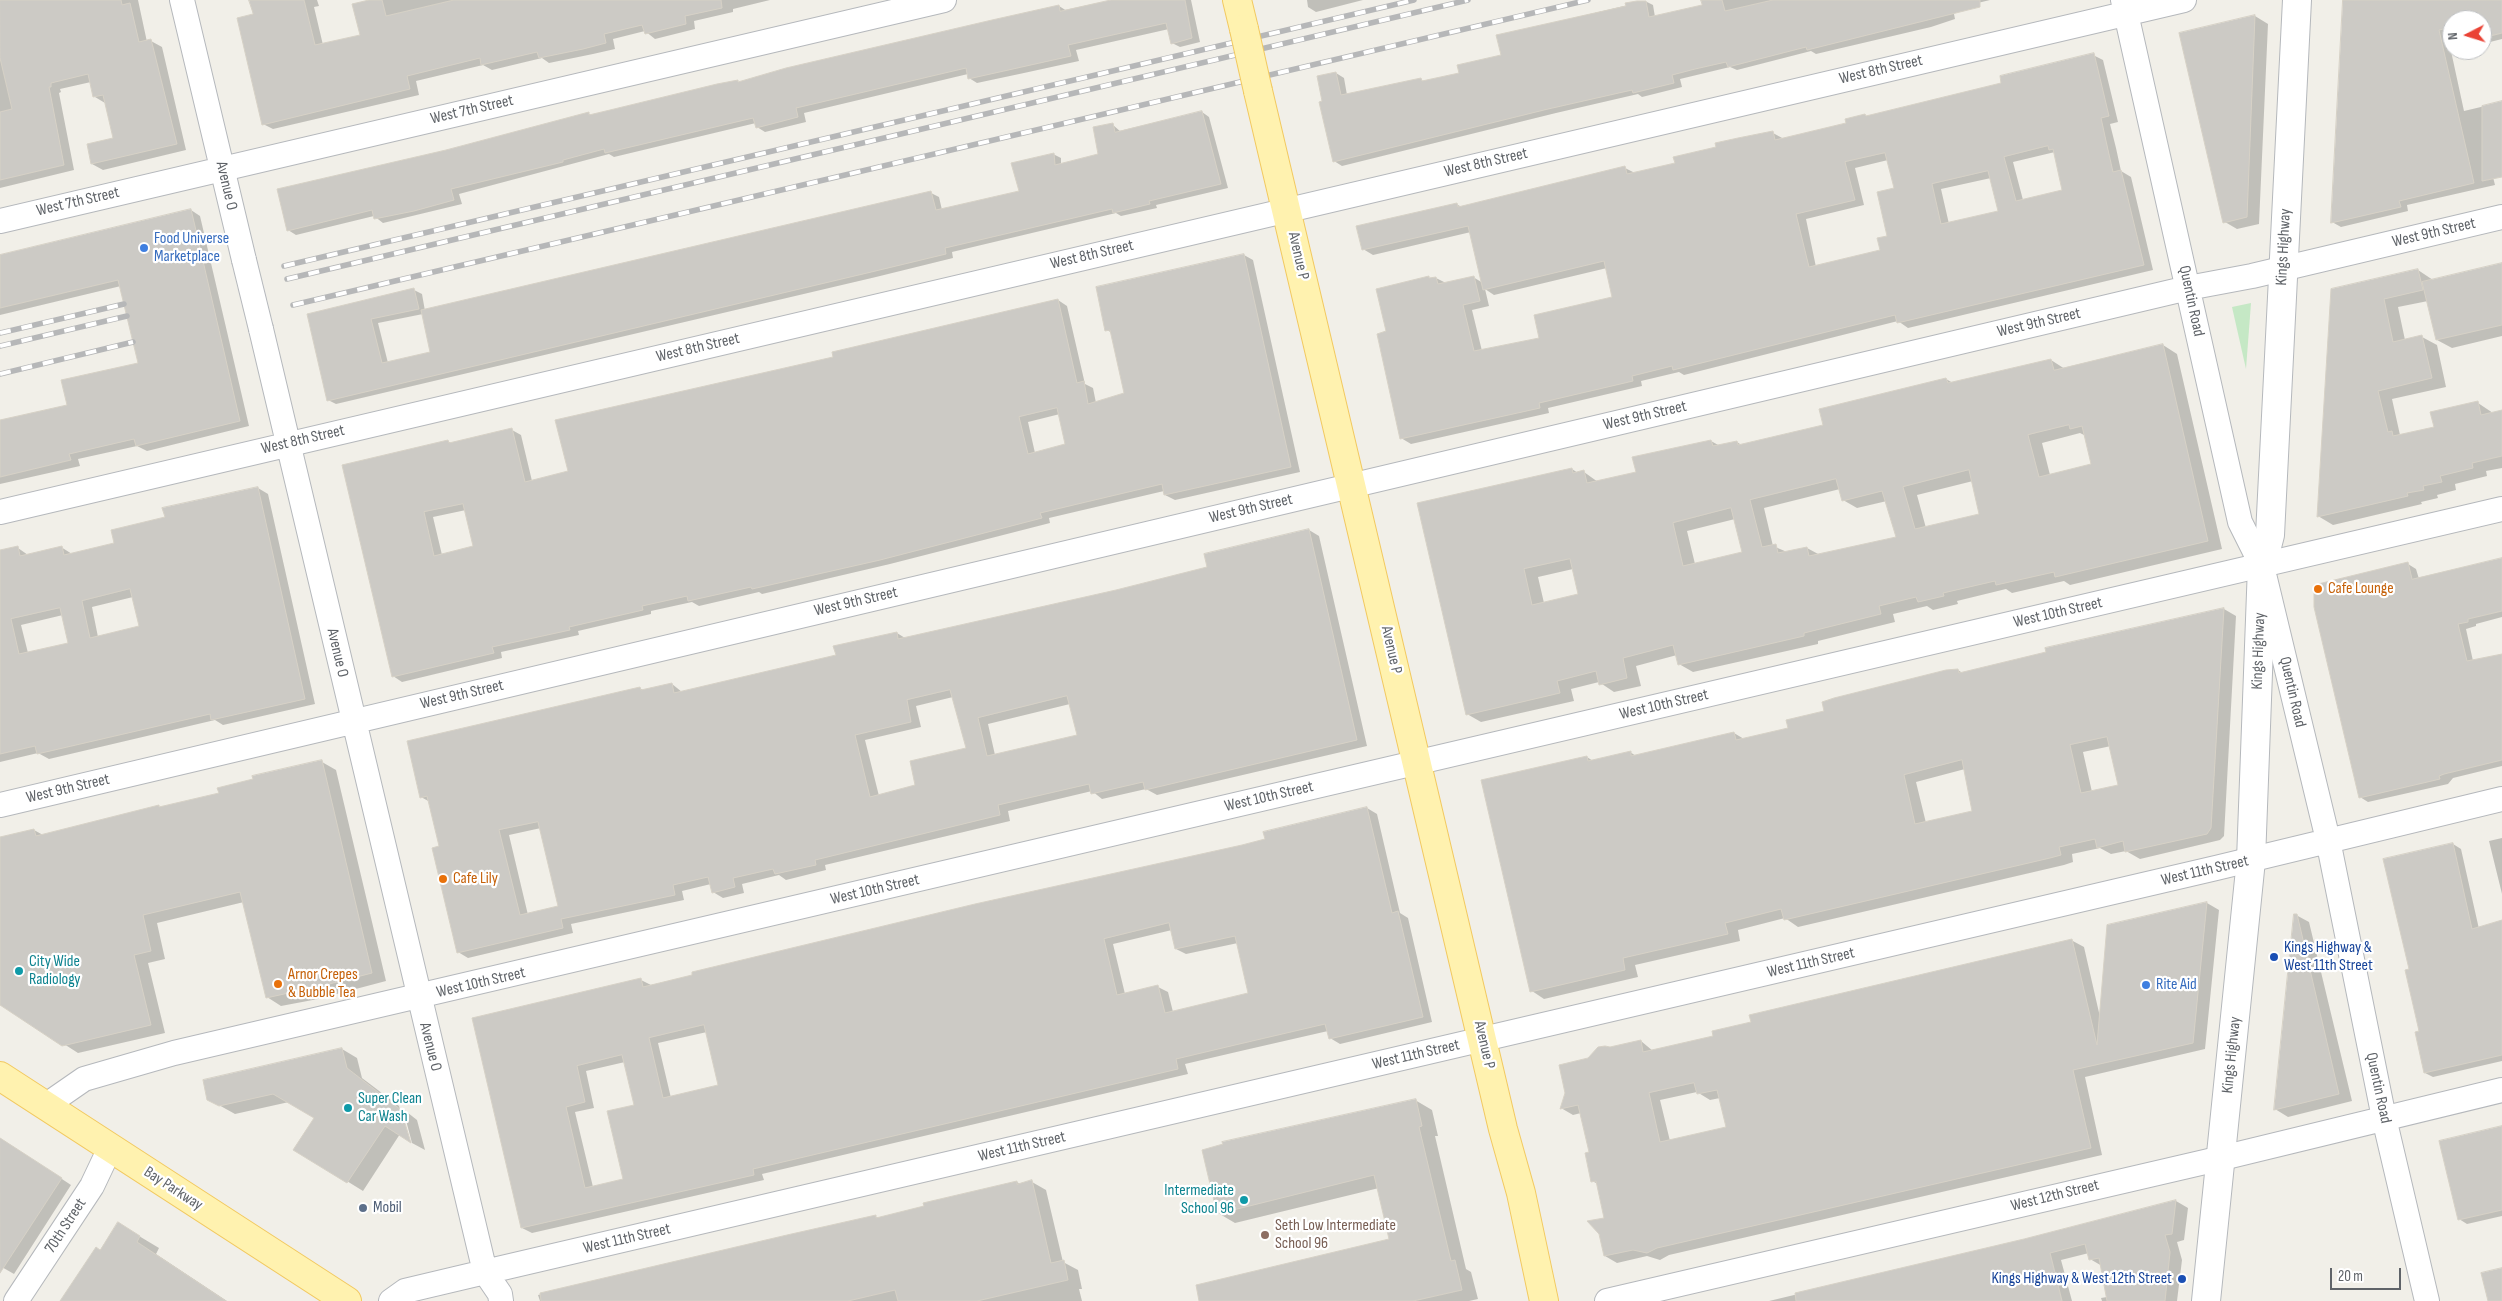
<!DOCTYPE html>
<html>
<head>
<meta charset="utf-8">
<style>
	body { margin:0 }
	#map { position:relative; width:2502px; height:1301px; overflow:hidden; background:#f1efe8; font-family:"Sofia Sans Condensed",sans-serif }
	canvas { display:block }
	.north { position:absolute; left:2442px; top:10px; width:50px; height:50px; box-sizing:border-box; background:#fff; border:1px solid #bfc1c3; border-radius:50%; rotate:265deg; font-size:14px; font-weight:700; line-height:20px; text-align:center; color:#5f6368 }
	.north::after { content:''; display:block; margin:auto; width:18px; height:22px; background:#ea4335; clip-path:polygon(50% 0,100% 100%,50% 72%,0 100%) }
	.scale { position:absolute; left:2330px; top:1268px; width:71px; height:22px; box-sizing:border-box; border:2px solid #5f6368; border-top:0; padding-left:6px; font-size:15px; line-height:18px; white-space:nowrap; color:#5f6368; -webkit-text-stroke:4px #fff; paint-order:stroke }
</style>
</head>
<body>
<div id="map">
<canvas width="2502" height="1301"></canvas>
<div class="north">N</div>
<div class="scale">20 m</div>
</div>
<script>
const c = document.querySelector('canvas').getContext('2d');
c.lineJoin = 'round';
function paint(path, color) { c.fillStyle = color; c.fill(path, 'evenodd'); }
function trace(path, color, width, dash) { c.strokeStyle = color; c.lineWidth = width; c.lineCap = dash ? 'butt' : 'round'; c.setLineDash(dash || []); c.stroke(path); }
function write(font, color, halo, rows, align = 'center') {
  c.font = font + ' "Sofia Sans Condensed",sans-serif'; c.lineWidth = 4.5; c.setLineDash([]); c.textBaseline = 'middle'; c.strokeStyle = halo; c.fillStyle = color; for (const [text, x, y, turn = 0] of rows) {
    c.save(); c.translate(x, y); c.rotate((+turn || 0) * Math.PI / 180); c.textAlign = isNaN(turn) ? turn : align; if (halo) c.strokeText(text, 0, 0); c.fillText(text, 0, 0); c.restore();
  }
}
paint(new Path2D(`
	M2251 303 2246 369 2232 307Z`), '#c5e8c5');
paint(new Path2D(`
	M0 0H138L147 42 151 41 162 47 186 150 103 170 92 164 88 145 114 139 105 103 95 97 91 82 60 89 61 92 59 93 74 170 0 188Z
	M251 0H317L319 6 314 7 323 45 361 36 374 0H770L733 9V12L694 21 695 29 655 39 645 31 613 39 615 49 593 54 549 63 542 58 492 70 483 65 416 81 419 95 273 129 263 124 254 15Z
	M1116 0H1191L1200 42 1180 47 1172 43 1169 29 1076 50 1079 61 1024 73 977 83 969 78 968 74 804 113 806 122 765 132 757 127 756 123 614 157 609 154 459 194 462 204 383 223 374 216 296 235 288 230 447 151 589 114 591 115 737 82 740 83 1059 6 1067 11Z
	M1307 0H1363L1316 12 1308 7Z
	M1702 0H1990L1953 9 1955 19 1931 27 1816 54 1811 51 1737 70 1730 67 1680 79 1682 87 1642 97 1638 94 1556 113 1342 166 1334 161 1324 102 1336 73 1344 78 1347 95 1421 80 1425 82 1461 74 1502 56 1497 36 1645 1 1653 5 1655 17 1704 5Z
	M2344 0H2502V39L2482 44V20H2452V50H2456L2451 51 2464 111 2502 102V175L2493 177 2495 185 2407 205 2408 211 2341 227 2332 222Z
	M2255 16 2268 24 2259 224 2237 229 2225 222 2181 34Z
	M2093 55 2103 60 2118 122 2110 124 2116 148 2121 171 2131 177 2153 270 1908 328 1898 321 1684 375 1679 372 1641 381 1642 386 1548 408 1549 413 1411 444 1401 438 1388 332 1429 278H1436L1446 283 1473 277 1483 283 1471 232 1373 255 1363 249 1456 204 1462 207 1625 168 1635 173 1676 164 1773 133 1784 139 1847 124 1865 116 1868 117 2003 84ZM2055 152 2063 191 2023 200 2013 162ZM1888 160 1895 189 1889 237 1882 251 1816 267 1806 219 1864 205 1855 168ZM1991 178 2000 212 1949 224 1941 189ZM1607 268 1613 297 1540 339 1482 351 1472 310 1489 306 1485 289 1494 295Z
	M1202 112 1209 117 1228 188 1156 205 1157 208 1121 216 1116 213 952 252 953 258 876 277 336 404 328 400 308 315 414 290 422 294 425 311 931 193 939 197 942 210 1020 192 1053 154 1061 158V164L1100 155 1113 125 1121 132ZM423 314 432 353 388 363 378 323Z
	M191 210 200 216 249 426 147 451 137 446 78 459 80 466 0 484V421L68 406 139 364 121 286 0 315V255Z
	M1244 255 1253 260 1300 472 1175 500 1165 495 1164 491 1049 518 1050 523 890 564 762 594 759 592 699 606 692 602 651 611V614L578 631 579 635 501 652 502 658 402 682 393 676 343 466 448 441 452 444 512 430 521 435 532 481 569 472 834 358 1058 300 1067 306 1085 384 1093 388 1096 403 1125 394 1112 333 1107 330ZM1060 414 1067 445 1035 453 1028 422ZM466 510 474 547 442 555 433 517Z
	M2502 264V336L2452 348 2437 340 2428 301 2398 307 2405 340 2422 337 2437 345 2446 387 2392 399 2400 435 2435 428 2478 403 2493 413 2502 411V468L2486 471 2487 476 2455 484 2456 490 2437 495 2438 498 2421 502 2422 504 2333 525 2318 516 2332 290 2418 270 2433 280Z
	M2163 345 2177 354 2222 549 2070 585 2064 581 2012 593 2006 589 1957 601 1958 604 1933 610 1927 606 1893 614 1895 622 1818 641V644L1693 672 1679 664 1677 655 1636 666 1641 686 1614 692 1599 682 1571 689 1574 701 1481 722 1467 714 1418 504 1572 469 1578 473 1584 472 1598 482 1637 473 1711 441 1720 446 1737 442 1743 446 1825 426 1946 379 1953 383 2051 360 2065 369ZM2080 433 2086 436 2092 465 2050 475 2042 443ZM1973 481 1981 515 1926 528 1917 495ZM1840 489 1843 500 1857 508 1887 501 1898 538 1820 555 1807 548 1787 552 1773 546 1764 508ZM1735 519 1743 553 1695 564 1687 531ZM1573 569 1580 595 1544 603 1538 577Z
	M258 488 268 494 315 704 223 725 215 720 49 759 38 753 0 762V552L18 548 28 555 61 547 72 554 115 544 166 518ZM133 597 140 627 98 637 92 607ZM63 615 69 644 28 653 21 625Z
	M1309 530 1319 536 1367 746 1157 795 1146 789 1102 799 1092 791 1008 811 1010 821 825 865 826 870 786 880 779 875 742 884 744 893 723 898 713 892 711 884 682 891 684 900 571 924 573 933 468 958 458 952 441 847 430 802 421 797 640 688 644 691 672 684 682 692 837 656 897 633 905 638 1117 591 1208 568ZM953 697 967 749 917 785 879 796 865 740 921 727 916 706ZM1070 704 1079 736 995 755 988 724ZM541 828 560 907 528 915 509 835Z
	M2502 559V617L2476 624V626L2466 629 2473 661 2502 656V766L2453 778 2448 784 2368 802 2360 797 2408 564 2416 569 2419 579Z
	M2224 609 2236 616 2224 836 2220 840 2140 859 2126 851 2111 854 2100 848 2072 854 2073 862 2064 865 1798 927 1785 918 1738 930 1740 941 1635 965 1638 977 1544 999 1532 991 1587 757 1593 761 1630 752 1636 756 1734 733 1744 739 1789 729 1825 712 1958 670 1964 674ZM2111 746 2120 786 2092 792 2083 752ZM1965 769 1974 812 1926 823 1916 782Z
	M322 762 336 770 386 981 318 999 281 1006 267 997 244 902 157 923 165 959 148 963 165 1033 78 1053 0 1003V838L34 830 43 835 158 806 161 808 220 794Z
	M1367 808 1377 814 1400 913 1408 918 1432 1022 1340 1044 1330 1038 1328 1031 1245 1050 1185 1064 1188 1074 762 1174 764 1180 532 1233 522 1228 474 1019 641 980 651 985 1243 846ZM1172 930 1176 949 1186 954 1238 943 1250 994 1173 1012 1168 992 1158 987 1125 994 1113 944ZM707 1032 719 1086 671 1098 658 1043ZM625 1062 635 1106 624 1180 593 1187 575 1112 594 1108 586 1071Z
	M2502 838V894L2489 841Z
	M2453 844 2461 849 2479 929 2502 921V1061L2433 1077 2425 1073 2410 970Z
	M2207 903 2219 910 2205 1049 2085 1077 2102 1155 1669 1255 1660 1260 1647 1256 1617 1263 1605 1256V1219L1598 1184 1592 1181 1591 1153 1581 1113 1573 1115 1561 1108 1589 1059 1610 1048 1641 1041 1653 1051 1715 1037 2071 940 2084 947 2100 1017 2108 926ZM1697 1092 1710 1100 1720 1098 1727 1128 1670 1141 1660 1100Z
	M2296 915 2309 922 2352 1101 2288 1117 2275 1109Z
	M342 1049 357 1058 362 1078 399 1106 409 1141 400 1134 363 1191 295 1149 316 1117 289 1102 235 1114 208 1099Z
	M1415 1100 1432 1110 1438 1136H1435L1466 1269 1471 1272 1478 1299 1469 1301H1201L1391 1240 1379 1188 1235 1223 1218 1213Z
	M403 1109 417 1120 425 1150 412 1143Z
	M2502 1127V1216L2467 1224 2459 1219Z
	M0 1138 71 1185 14 1274 0 1266Z
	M1017 1182 1020 1184 1032 1182 1046 1190 1063 1262 1078 1270 1082 1289H1079L1082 1301H540L538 1295 787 1236 876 1217 879 1218Z
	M2176 1201 2188 1208 2184 1240 2177 1242 2182 1260 2177 1301H2102L2101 1298 2107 1297 2102 1266 2090 1259 2089 1253 2061 1260 2072 1301H1769L2024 1240Z
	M119 1224 159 1248 156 1254 227 1301H64Z`), '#0003');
const building = new Path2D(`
	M0 0H121L122 5 130 3 139 42 151 39 177 144 91 164 87 144 113 138 103 95 93 97 88 74 51 83V87H49L64 165 0 180V112L12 109 0 58Z
	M249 0H304L315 45 360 35 352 4 369 0H382L386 16 454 0H721L722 8 685 16 686 24 645 34 642 25 604 34 606 43 583 49 539 58 537 52 481 65 480 58 407 76 410 89 262 125 237 18 253 14Z
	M1111 0H1185L1192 38 1171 44 1166 23 1068 45 1071 56 968 79 966 68 796 108 798 117 756 128 753 118 605 153 604 149 563 160V162L451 189 454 200 414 211 374 219 372 210 287 231 277 189 446 150 589 112V115L610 110 717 84 738 80V82L786 68 992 20 1059 5 1060 11Z
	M1701 0H1722L1725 11 1773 0H1980V7L1807 50 1806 47 1728 67 1726 62 1695 69 1672 75 1674 83 1633 93 1632 90 1548 109 1333 162 1319 102 1322 101 1317 76 1336 72 1341 95 1421 78 1422 81 1459 73 1457 65 1501 55 1496 35 1626 6 1625 3 1637 1H1646L1649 17 1702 5Z
	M2343 0H2502V33L2482 38V19L2452 20V27L2439 30 2474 183 2399 201 2401 207 2331 223Z
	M2255 15 2247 217 2223 223 2179 33Z
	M2094 53 2109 116 2101 118 2106 141 2113 172 2121 170 2144 265 1897 323 1895 315 1673 370 1672 366 1632 376 1633 381 1539 403 1540 408 1400 439 1377 334 1386 331 1376 289 1429 276V278L1436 277 1438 284 1474 276 1480 301 1463 305 1474 351 1539 338 1534 315 1612 297 1604 261 1483 290 1468 226 1362 250 1356 226 1457 203 1458 207 1625 166 1627 174 1675 163 1673 157 1716 147 1715 143 1738 138 1773 131 1775 140 1846 123 1845 119 1865 114 1866 116 2001 83 2000 76ZM2048 146 2049 150 2053 149 2062 190 2016 201 2004 157ZM1885 153 1894 188 1877 192 1887 236 1877 238 1880 250 1809 267 1796 214 1855 200 1845 162ZM1988 171 1998 211 1941 224 1932 184Z
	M2502 101V177L2482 181V106Z
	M1202 111 1221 184 1149 201 1150 204 1113 213 1112 209 945 248 946 254 867 273 327 401 307 314 414 288 419 309 371 319 382 363 430 352 421 310 931 191 936 210 1019 191 1011 163 1054 153 1055 165 1098 154 1093 127 1113 123 1115 132Z
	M191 209 240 421 136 446 134 439 69 454 71 460 0 477V420L67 405 61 380 138 363 118 280 0 308V255Z
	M1244 254 1291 467 1164 495 1162 484 1086 502 1040 513 1042 518 880 560 752 589 751 587 688 601 687 596 642 606 643 610 569 627 570 630 492 647 494 653 392 677 342 465 448 440 449 443 512 428 525 482 568 471 555 420 833 357 832 352 1058 299 1077 383 1084 381 1088 404 1124 393 1110 330 1105 331 1096 287ZM1057 408 1065 444 1028 454 1019 417ZM463 504 473 546 434 556 424 512Z
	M2502 263V325L2436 340 2422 282Z
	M2418 269 2423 290 2384 299 2393 342 2422 335 2432 378 2378 391 2388 432 2392 431 2393 436 2434 427 2430 412 2478 401 2481 415 2502 410V456L2472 463 2473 468 2440 476 2442 482 2423 486 2424 490 2407 493 2408 496 2317 517 2331 289Z
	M2163 344 2208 541 2055 577 2054 572 1996 585 1995 581 1943 593 1944 596 1918 602 1916 597 1879 606 1881 614 1804 633V636L1678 665 1673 645 1623 658 1627 678 1599 685 1596 671 1557 681 1560 693 1466 715 1417 503 1572 468 1573 473 1584 470 1587 483 1636 472 1632 457 1711 440 1713 446 1737 441 1738 445 1823 425 1819 409 1946 378 1948 383 2051 359 2054 370ZM2069 425 2070 429 2082 426 2091 464 2039 477 2028 435ZM1969 470 1979 514 1915 529 1903 487ZM1836 479 1842 501 1882 491 1896 537 1809 556 1807 547 1778 553 1776 544 1762 547 1750 500ZM1731 508 1742 552 1683 566 1673 523ZM1570 559 1578 594 1532 605 1524 569Z
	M258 487 305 699 211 720 210 714 37 754 35 746 0 754V550L18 546 20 556 62 546 64 555 114 543 111 530 165 517 162 508ZM130 589 139 626 90 638 82 601ZM60 608 68 643 19 654 11 619Z
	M1309 529 1357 740 1145 790 1143 782 1091 794 1089 784 998 805 1000 815 815 860 816 865 775 874 773 869 733 878 735 887 712 893 708 877 673 885 675 895 561 919 563 928 457 953 432 848 439 846 427 796 420 798 407 741 640 687 641 690 672 683 674 693 836 655 833 646 897 632 898 639 1116 590 1207 567 1204 554ZM950 690 966 748 910 761 915 785 870 797 855 735 911 722 907 700ZM1067 696 1077 735 987 756 978 718ZM538 822 558 906 520 915 499 830Z
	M2502 558V611L2468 619V622L2458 624 2467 661 2502 654V760L2444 774 2439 776 2440 779 2359 798 2314 607V585L2408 562 2412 579Z
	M2224 608 2211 828 2207 834 2125 852 2123 841 2097 848 2095 839 2059 847 2061 855 2050 858 1784 920 1781 909 1725 923 1728 934 1623 958 1625 970 1530 992 1481 780 1587 756 1588 761 1631 751V756L1734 732 1736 740 1788 728 1786 720 1824 711 1822 702 1834 698 1946 670 1958 669 1959 673 2046 652 2045 648ZM2107 737 2118 785 2081 793 2070 745ZM1962 760 1972 811 1915 824 1904 775Z
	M322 760 372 973 302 991V990L266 998 240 892 143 915 151 951 134 955 151 1025 62 1046 0 1005V837L34 829 36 836 159 805V807L219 793 217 788 253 779 252 776Z
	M1367 807 1392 913 1398 911 1423 1017 1329 1039 1325 1024 1235 1045 1176 1059 1178 1069 753 1169 754 1175 521 1228 472 1018 641 978 643 987 692 975V972L975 904 1242 845 1265 839 1263 832ZM1169 923 1175 949 1235 936 1248 993 1165 1013 1158 985 1117 995 1104 939ZM704 1025 718 1085 663 1098 649 1038ZM622 1055 634 1105 607 1111 623 1179 585 1188 566 1107 585 1102 577 1066Z
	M2453 843 2472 929 2502 920V1055L2424 1073 2415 1032 2419 1031 2405 970 2409 969 2383 859Z
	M2207 902 2193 1043 2073 1070 2091 1148 1657 1248 1647 1253 1633 1250 1604 1256 1599 1234 1587 1221 1604 1218 1596 1181 1591 1182 1585 1153 1589 1152 1578 1105 1560 1109 1565 1093 1559 1065 1588 1058 1598 1047 1605 1046 1610 1047 1641 1040 1643 1052 1713 1036 1712 1031 1751 1022 1749 1015 2072 939 2097 1045 2107 925ZM1694 1083 1697 1094 1717 1090 1726 1127 1660 1142 1649 1093Z
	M2294 914H2297L2339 1094 2274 1110Z
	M342 1048 347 1068 401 1110 411 1143 385 1126 347 1183 293 1150 314 1118 273 1094 219 1106 207 1100 203 1080Z
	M1416 1099 1422 1126 1419 1127 1451 1261 1455 1260 1462 1290 1413 1301H1199L1196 1285 1389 1239 1374 1175 1217 1214 1202 1150 1223 1144 1222 1142Z
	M2502 1126V1210L2458 1220 2439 1141Z
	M0 1138 62 1178 0 1273Z
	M1032 1180 1051 1263 1064 1260 1068 1280 977 1301H898L895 1290 848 1301H541L540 1293 787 1235 876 1215V1218L924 1206 923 1203 1017 1181V1184Z
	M2176 1200 2172 1234 2165 1235 2170 1252 2165 1301H2107L2099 1258 2089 1260 2085 1244 2050 1253 2062 1301H1796L1795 1293 2024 1239Z
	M118 1222 140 1236 137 1242 226 1301H60L96 1247 100 1250Z
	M2502 1268V1301H2488L2481 1273Z`);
paint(building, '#cccac5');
trace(building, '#d6d1c6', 1);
const minor = new Path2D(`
	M182 0 244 260
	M2123 0 2240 522 2262 566 2328 840 2384 1118 2427 1301
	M0 221 944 0
	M261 329 485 1272 500 1294 501 1301
	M0 512 2184 0
	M0 805 2188 288 2252 276 2502 217
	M45 1106 84 1079 174 1053 2502 509
	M16 1301 92 1186 110 1148
	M391 1301 405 1291 485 1272 2216 868 2502 799
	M1607 1301 2222 1158 2502 1090`);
const tertiary = new Path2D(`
	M2206 1301 2251 860 2262 566 2270 535 2297 0`);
const primary = new Path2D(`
	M1237 0 1244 29
	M1258 91 1503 1129 1521 1193 1544 1301
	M0 1076 347 1301`);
trace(minor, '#b5b8bc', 26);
trace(tertiary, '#b5b8bc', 30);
trace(primary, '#f2c960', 30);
trace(minor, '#fff', 24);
trace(tertiary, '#fff', 28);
trace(primary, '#fff2af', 28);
const rail = new Path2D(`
	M284 266 1414 0
	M287 279 1468 0
	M293 305 1588 0
	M0 333 124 304
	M0 346 127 316
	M0 374 133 342`);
trace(rail, '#b6b7b8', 5.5);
trace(rail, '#fff', 4, [11]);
const minorBridge = new Path2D(`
	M244 260 261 329`);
const primaryBridge = new Path2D(`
	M1244 29 1258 91`);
trace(minorBridge, '#b5b8bc', 26, []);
trace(primaryBridge, '#f2c960', 30, []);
trace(minorBridge, '#fff', 24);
trace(primaryBridge, '#fff2af', 28);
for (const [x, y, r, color] of [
	[144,248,5,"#3f7fe0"],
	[2318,589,5,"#e8710a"],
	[443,879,5,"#e8710a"],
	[2274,957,5,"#1a4fb4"],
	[19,971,5,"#0f9aa8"],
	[278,984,5,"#e8710a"],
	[2146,985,5,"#3f7fe0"],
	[348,1108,5,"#0f9aa8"],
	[1244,1200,5,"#0f9aa8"],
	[363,1208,5,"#5c6f8a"],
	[1265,1235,5,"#8d6e63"],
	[2182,1279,5,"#1a4fb4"]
]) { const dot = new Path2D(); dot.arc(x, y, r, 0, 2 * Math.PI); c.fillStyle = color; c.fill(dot); trace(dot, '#fff', 2); }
write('16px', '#5f6368', '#fff', [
	["West 8th Street",1881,70,-13],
	["West 7th Street",472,110,-13],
	["West 8th Street",1486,163,-13],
	["Avenue O",226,186,77],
	["West 7th Street",78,202,-13],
	["West 9th Street",2434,233,-13],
	["Kings Highway",2284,247,-87],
	["West 8th Street",1092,255,-13],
	["Avenue P",1298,256,77],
	["Quentin Road",2191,301,78],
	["West 9th Street",2039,323,-13],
	["West 8th Street",698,348,-13],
	["West 9th Street",1645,416,-13],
	["West 8th Street",303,440,-13],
	["West 9th Street",1251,509,-13],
	["West 9th Street",856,602,-13],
	["West 10th Street",2058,613,-13],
	["Avenue P",1391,650,77],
	["Kings Highway",2259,651,-88],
	["Avenue O",337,653,77],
	["Quentin Road",2292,692,77],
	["West 9th Street",462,695,-13],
	["West 10th Street",1664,705,-13],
	["West 9th Street",68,789,-13],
	["West 10th Street",1269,797,-13],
	["West 11th Street",2205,871,-13],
	["West 10th Street",875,890,-13],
	["West 11th Street",1811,963,-13],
	["West 10th Street",481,983,-13],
	["Avenue P",1484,1045,77],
	["Avenue O",430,1047,76],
	["West 11th Street",1416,1055,-13],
	["Kings Highway",2232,1055,-84],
	["Quentin Road",2378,1088,78],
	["West 11th Street",1022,1147,-13],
	["Bay Parkway",173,1189,33],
	["West 12th Street",2055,1196,-14],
	["70th Street",66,1226,-57],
	["West 11th Street",627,1239,-13]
]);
write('16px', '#366cbe', '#fff', [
	["Food Universe",154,239],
	["Marketplace",154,257],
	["Rite Aid",2156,985]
], 'left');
write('16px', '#c56008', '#fff', [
	["Cafe Lounge",2328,589],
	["Cafe Lily",453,879],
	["Arnor Crepes",288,975],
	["& Bubble Tea",288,993]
], 'left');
write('16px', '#164399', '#fff', [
	["Kings Highway &",2284,948],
	["West 11th Street",2284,966],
	["Kings Highway & West 12th Street",2172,1279,"right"]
], 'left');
write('16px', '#0d838f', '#fff', [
	["City Wide",29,962],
	["Radiology",29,980],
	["Super Clean",358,1099],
	["Car Wash",358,1117],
	["Intermediate",1234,1191,"right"],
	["School 96",1234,1209,"right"]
], 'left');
write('16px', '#4e5e75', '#fff', [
	["Mobil",373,1208]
], 'left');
write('16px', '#785e54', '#fff', [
	["Seth Low Intermediate",1275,1226],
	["School 96",1275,1244]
], 'left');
</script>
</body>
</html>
